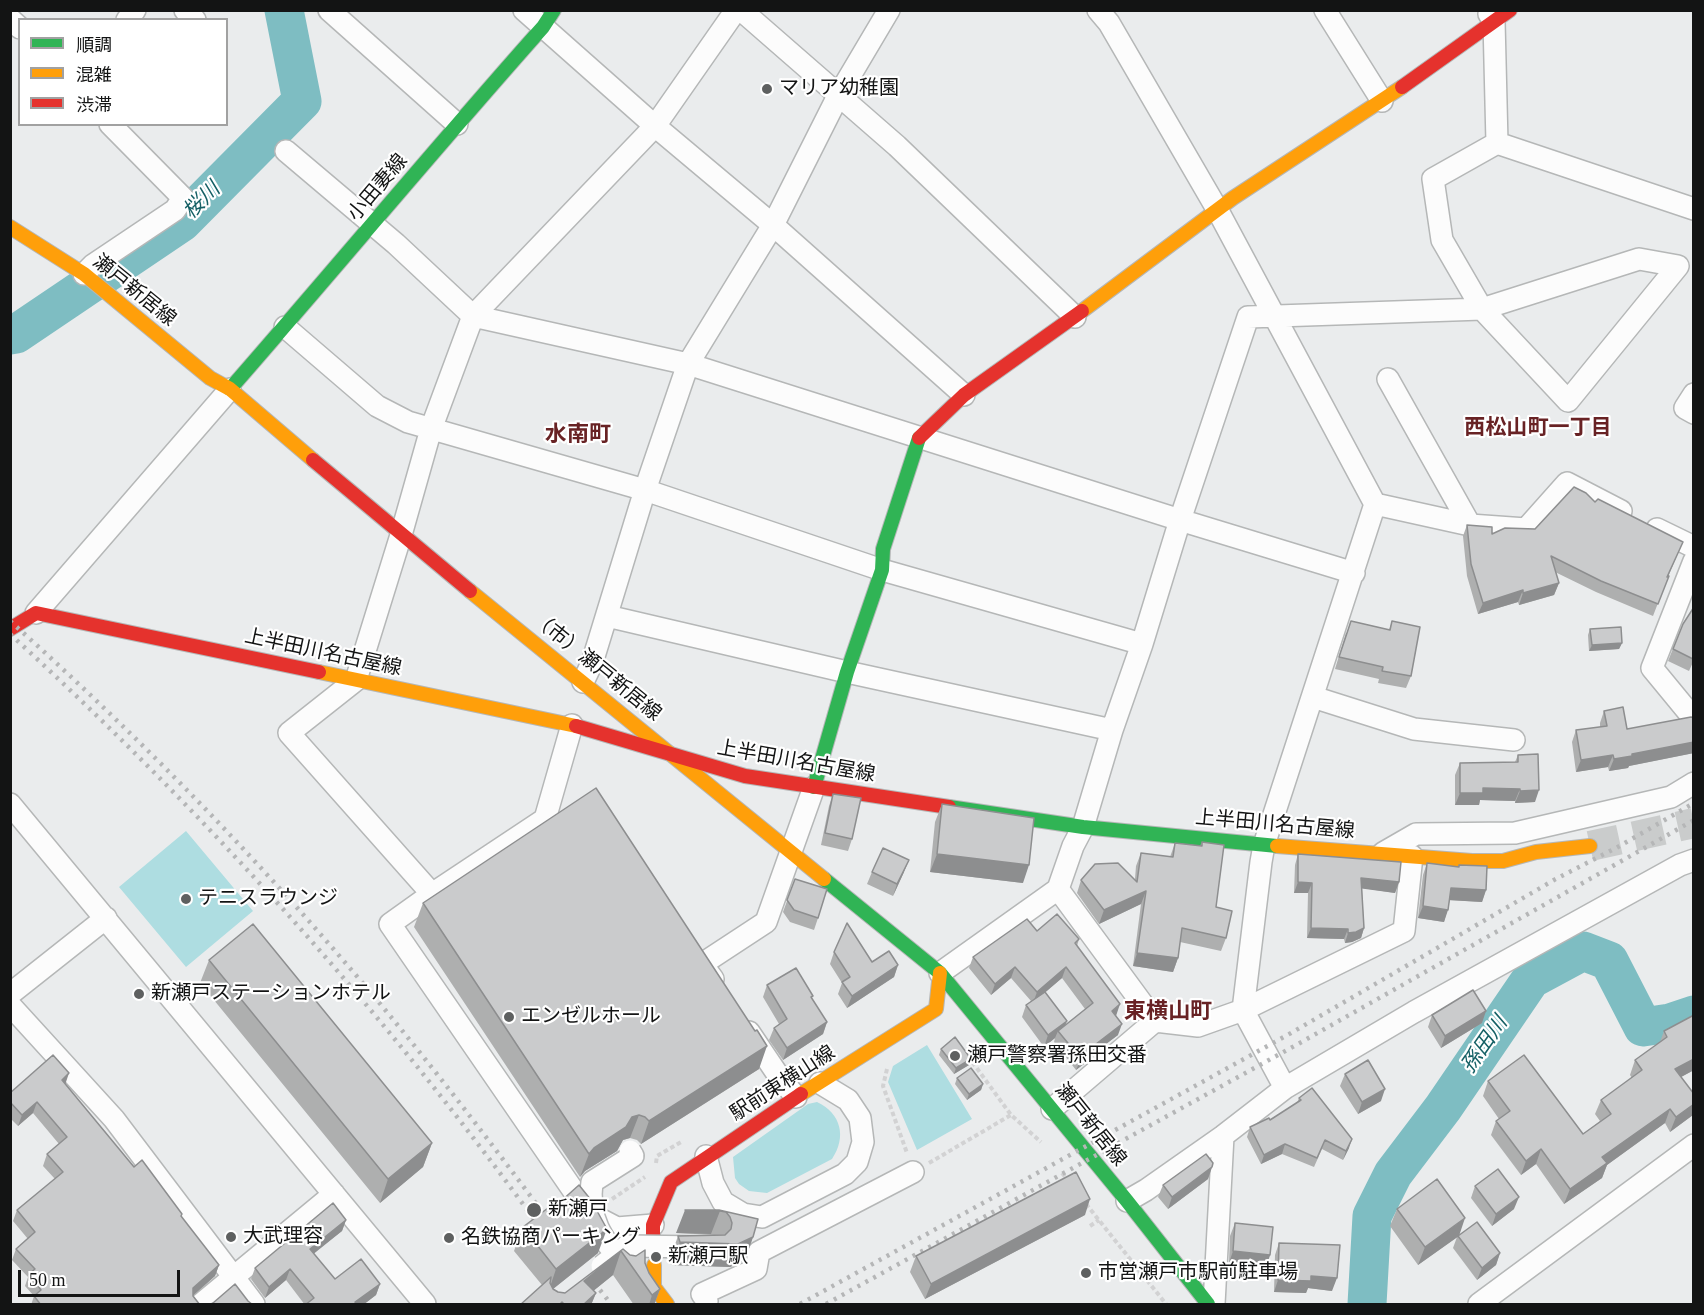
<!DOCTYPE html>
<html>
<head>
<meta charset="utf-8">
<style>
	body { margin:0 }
	#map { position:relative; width:1704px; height:1315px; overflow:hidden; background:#eaeced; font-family:"Times New Roman","Noto Sans JP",serif }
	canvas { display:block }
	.frame { position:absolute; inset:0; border:12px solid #131414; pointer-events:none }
	.legend { position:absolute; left:18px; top:18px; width:210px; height:108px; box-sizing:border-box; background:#fff; border:2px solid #a1a1a1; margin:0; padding:8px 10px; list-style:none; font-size:18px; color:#131414 }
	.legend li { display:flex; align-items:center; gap:12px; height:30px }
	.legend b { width:30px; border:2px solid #a1a1a1 }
	.scale { position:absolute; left:18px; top:1270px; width:162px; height:27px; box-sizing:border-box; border:3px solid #131414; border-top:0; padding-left:8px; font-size:18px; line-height:21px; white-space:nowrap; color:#131414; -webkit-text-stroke:4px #fff; paint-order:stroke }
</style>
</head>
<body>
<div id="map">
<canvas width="1704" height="1315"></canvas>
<div class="frame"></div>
<ul class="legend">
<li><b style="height:8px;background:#30b455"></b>順調</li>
<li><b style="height:8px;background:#ff9f0a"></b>混雑</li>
<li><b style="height:8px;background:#e5322d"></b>渋滞</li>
</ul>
<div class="scale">50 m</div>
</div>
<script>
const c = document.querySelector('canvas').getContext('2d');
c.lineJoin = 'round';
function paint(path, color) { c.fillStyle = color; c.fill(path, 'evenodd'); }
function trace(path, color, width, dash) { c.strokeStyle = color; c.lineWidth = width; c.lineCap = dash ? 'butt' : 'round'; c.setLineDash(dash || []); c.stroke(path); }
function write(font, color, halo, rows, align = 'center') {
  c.font = font + ' "Times New Roman","Noto Sans JP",serif'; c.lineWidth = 4.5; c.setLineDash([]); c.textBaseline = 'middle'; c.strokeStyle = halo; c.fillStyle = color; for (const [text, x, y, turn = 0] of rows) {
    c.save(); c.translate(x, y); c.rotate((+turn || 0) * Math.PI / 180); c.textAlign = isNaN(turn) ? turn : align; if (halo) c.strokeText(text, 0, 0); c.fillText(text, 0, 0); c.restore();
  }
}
paint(new Path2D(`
	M186 831 253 911 186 967 119 887Z
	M927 1045 972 1119 917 1150 888 1082 893 1066Z
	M817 1102C841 1113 847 1137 832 1159L767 1193 749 1191 739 1184 735 1178 733 1157 808 1104Z`), '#aedde1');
trace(new Path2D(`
	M10 335 16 334 182 222 302 101 284 10
	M1367 1304 1372 1216 1393 1174 1443 1108 1531 979 1583 951 1609 961 1643 1027 1670 1023 1694 1015`), '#7ebdc2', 39);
trace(new Path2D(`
	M1590 846 1694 823`), '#cacccc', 30, [30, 15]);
const street = new Path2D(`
	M185 10 195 20
	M329 10 457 124
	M524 10 655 126 773 225 964 395
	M741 10 897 146 1075 317
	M1098 10 1109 23 1217 209 1375 504 1264 845 1261 862 1243 1010 1285 1088
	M1325 10 1382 101
	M1489 14 1494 21 1497 143 1694 209
	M10 19 20 28
	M127 20 135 10
	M286 151 396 244 473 316 688 364 1180 520 1354 573
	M84 274 93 265 175 210 183 198 110 124
	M285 327 377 406 408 422 645 490 882 570 1142 644
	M1388 379 1470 525
	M1694 394 1685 408 1694 413
	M1375 504 1470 525 1526 529 1567 483 1621 511
	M1657 529 1694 547
	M1694 561 1652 668 1694 719
	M36 613 230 389
	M607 616 847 672 1112 730
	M583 682 592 663 645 490 688 364 773 225 838 96 889 10
	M1313 697 1414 729 1514 740
	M572 725 545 819 432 894 390 924 575 1193 592 1215 617 1228 653 1225
	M10 804 425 1304
	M1383 853 1416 834 1515 833 1671 797 1694 783
	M1058 889 1155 1021 1198 1026 1243 1010 1404 931 1412 856
	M432 894 289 733 356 680 401 535 431 429 473 316 655 126 736 10
	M940 973 1058 889 1073 846 1083 827 1112 730 1142 644 1180 520 1248 317 1482 309 1639 259 1678 266 1568 401 1482 309 1442 240 1433 179 1497 143
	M713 979 702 964 766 922 814 787
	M10 994 106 918
	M10 1005 114 1119 254 1304
	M749 1032 780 1078 796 1097
	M1052 1109 1155 1021
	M706 1156 713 1183 723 1202 743 1214 762 1217 845 1174 857 1162 863 1142 860 1118 848 1100 820 1083
	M1127 1201 1146 1190 1223 1136 1285 1088 1414 1012 1680 865 1694 860
	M707 1301 702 1294 756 1269 759 1252 913 1172
	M201 1304 334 1194
	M1214 1304 1223 1136
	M1479 1304 1694 1145`);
const fast = new Path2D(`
	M230 389C335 269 437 146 543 27L554 10
	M814 787 847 672 882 570 883 549 919 438
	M949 807 1083 827 1277 846
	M824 879 940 973 1127 1201 1208 1304`);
const slow = new Path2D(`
	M10 227 84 274 210 378 230 389 313 460
	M1082 311 1233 198 1402 87
	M470 591 824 879
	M319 672 576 726
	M1277 846 1472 861H1503L1536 852 1590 846
	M801 1094 936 1009 940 973
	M654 1265V1287L667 1304`);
const jam = new Path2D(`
	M1402 87 1510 10
	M919 438 964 395 1082 311
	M313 460 470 591
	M10 629 36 613 319 672
	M576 726 745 776 949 807
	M653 1237V1225L671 1182 801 1094`);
trace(street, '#b5b7b7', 24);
trace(fast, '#b5b7b7', 16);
trace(slow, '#b5b7b7', 16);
trace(jam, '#b5b7b7', 16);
trace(new Path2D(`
	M968 1056 1011 1115 1041 1142
	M887 1069 883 1086 907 1153
	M656 1163 657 1156 681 1142
	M929 1163 1011 1115
	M1062 1173 1069 1182
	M612 1199 645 1177
	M1086 1204 1166 1304
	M1090 1226 1099 1220`), '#d2d2d3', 4, [4.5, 3]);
trace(street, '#fcfcfc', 21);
trace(fast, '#30b455', 14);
trace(slow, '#ff9f0a', 14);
trace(jam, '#e5322d', 14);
trace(new Path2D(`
	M10 621C123 722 230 830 329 944 408 1034 481 1129 552 1225
	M10 634C209 816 387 1015 544 1233
	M600 1290 611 1304
	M800 1304 1291 1033 1554 880 1616 848 1694 803
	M826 1304 1298 1044 1694 820`), '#b5b6b7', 4.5, [3, 6]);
const streetBridge = new Path2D(`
	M602 1266 627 1246 702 1247
	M625 1266C602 1239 587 1219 592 1182L633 1156 630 1151`);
trace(streetBridge, '#b5b7b7', 24, []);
trace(streetBridge, '#fcfcfc', 21);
paint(new Path2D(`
	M1595 502 1678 553 1668 577 1653 616 1596 592 1555 572 1559 583 1554 595 1519 605 1518 602 1478 614 1467 576 1463 536 1467 525 1492 534 1535 529Z
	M1392 621 1411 676 1406 688 1378 683 1379 679 1335 669 1346 633 1389 630Z
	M1683 624 1694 660 1689 671 1668 661Z
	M1590 629 1622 643 1619 649 1589 651 1588 635Z
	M1604 711 1627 729 1694 718V753L1629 766 1628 768 1609 771 1608 767 1576 772 1572 742 1576 730 1600 727V723Z
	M1518 755 1535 802 1515 803V801L1480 800 1479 805H1455V775L1460 763 1515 762Z
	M833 794 852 839 848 851 821 845 829 806Z
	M942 804 1023 883 930 872 935 822Z
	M1202 842 1216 907 1226 938 1221 951 1180 942 1178 958 1173 972 1133 966 1141 904 1099 924 1077 893 1081 880 1135 879 1136 866 1141 853 1170 857 1175 843 1200 846Z
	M1298 854 1399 882 1395 893 1362 888 1364 928 1361 938 1352 942 1345 943 1344 939 1307 938 1308 893H1294L1295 865Z
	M1427 863 1458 867 1459 865 1486 890 1482 902 1450 900 1444 922 1418 918 1423 875Z
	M872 872H904L893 896 867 884Z
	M795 879 818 918 814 930 790 922 783 912Z
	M423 903 759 1069 641 1144 637 1140 630 1138 623 1140 617 1151 585 1171 580 1177 414 927Z
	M1037 931 1079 939 1077 946 1116 1016 1118 1035 1094 1053 1093 1057 1076 1070 1054 1042 1055 1038 1044 1047 1022 1017 1026 1005 1031 1001 1011 978 991 995 969 968 973 957ZM1062 978 1085 1009 1065 1025 1067 1021 1045 992Z
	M834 952 872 962 898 965 894 977 847 1008 838 994 842 983 830 964Z
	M209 960 432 1143 423 1167 380 1203 200 983Z
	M767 985 812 999 827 1022 823 1034 783 1060 769 1040 774 1028 779 1024 763 997Z
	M1432 1015 1482 1023 1441 1048 1428 1027Z
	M1694 1015V1070L1681 1077 1693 1115 1670 1132 1665 1123 1607 1165 1602 1178 1564 1204 1536 1164 1521 1175 1491 1135 1496 1121 1499 1119 1483 1096 1488 1081 1583 1134 1600 1121 1595 1114 1601 1100 1632 1078 1630 1075 1635 1060 1660 1042 1664 1031Z
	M941 1049 969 1065 954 1074 939 1055Z
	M1345 1074 1381 1101 1358 1114 1340 1086Z
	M957 1078 983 1084 981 1090 967 1100 955 1084Z
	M65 1085 134 1167 181 1217 219 1265 215 1276 193 1296 200 1305H31L34 1296 25 1286 28 1277 12 1260 16 1249 28 1239 13 1221 17 1210 55 1179 43 1166 47 1154 59 1144 33 1113 18 1126 10 1118V1093Z
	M1299 1098 1349 1148 1343 1160 1322 1149 1314 1167 1282 1154 1261 1164 1247 1137 1250 1127 1270 1120 1297 1103Z
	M1212 1167 1208 1179 1168 1209 1158 1197 1163 1185Z
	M1475 1186 1514 1209 1492 1226 1471 1198Z
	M1397 1209 1500 1253 1496 1265 1477 1280 1453 1248 1457 1237 1418 1265 1390 1226Z
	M719 1210 758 1219 753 1237 745 1260 730 1267 671 1265 670 1259 678 1236 714 1235 676 1233Z
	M550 1211 598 1253 553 1289 558 1292 565 1293 623 1249 630 1255 645 1263 649 1273 660 1289 654 1305H634L613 1275 593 1291 596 1293 591 1305H520L542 1285 514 1251 523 1227Z
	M1085 1215 925 1299 910 1272 916 1256Z
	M346 1220 342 1231 313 1253 335 1279 380 1284 376 1295 363 1305H305L286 1280 265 1298 251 1279 255 1268Z
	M1235 1223 1270 1255 1266 1267 1229 1263 1230 1236Z
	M1279 1243 1332 1291 1308 1288 1306 1293 1274 1292 1275 1255Z`), '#aeafaf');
paint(new Path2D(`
	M1559 583 1554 595 1519 605 1523 593Z
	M1523 590 1518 602 1478 614 1483 603Z
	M1622 643 1619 649 1589 651 1592 645Z
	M1694 742V753L1629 766 1628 768 1609 771 1614 759 1632 754Z
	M1613 755 1608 767 1576 772 1581 760Z
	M1483 788 1520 789 1515 801 1480 800 1479 805H1455L1460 793Z
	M1539 790 1535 802 1515 803 1520 791Z
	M937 854 1029 865 1023 883 930 872Z
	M909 860 904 872 893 896 897 884Z
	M1361 878 1399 882 1395 893 1358 888Z
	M1298 882 1312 883 1308 893H1294Z
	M1451 888 1486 890 1482 902 1447 900Z
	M1146 891 1141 904 1099 924 1104 910Z
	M1423 906 1448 910 1444 922 1418 918Z
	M1311 928 1348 929 1344 939 1307 938Z
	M1364 928 1361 938 1352 942 1345 943 1348 933Z
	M1137 953 1178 958 1173 972 1133 966Z
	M898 965 894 977 847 1008 852 996Z
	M1015 967 1011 978 991 995 995 984Z
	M1066 967 1062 978 1033 1003 1037 992Z
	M1120 1004 1116 1016 1112 1011Z
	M1486 1011 1482 1023 1441 1048 1445 1036Z
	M1067 1021 1062 1033 1058 1031 1055 1038 1044 1047 1048 1035Z
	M827 1022 823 1034 783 1060 787 1048Z
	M1122 1024 1118 1035 1094 1053 1093 1057 1076 1070 1081 1059 1096 1044Z
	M767 1046 759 1069 641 1144 649 1121Z
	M971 1059 969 1065 954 1074 956 1068Z
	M1694 1059V1070L1670 1083 1675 1069Z
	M69 1073 65 1085 62 1080Z
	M983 1084 981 1090 967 1100 969 1094Z
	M1385 1089 1381 1101 1358 1114 1362 1102Z
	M37 1102 33 1113 18 1126 22 1115Z
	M1694 1104 1693 1115 1670 1132 1676 1117Z
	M1670 1109 1665 1123 1607 1165 1602 1178 1564 1204 1570 1189 1602 1157Z
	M639 1115 630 1138 623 1140 617 1151 585 1171 580 1177 589 1154 594 1148 632 1117Z
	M1352 1139 1349 1148 1343 1160 1346 1151Z
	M432 1143 423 1167 380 1203 388 1179Z
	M1285 1144 1282 1154 1261 1164 1264 1155Z
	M1541 1149 1536 1164 1521 1175 1526 1161Z
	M1212 1167 1208 1179 1168 1209 1172 1197Z
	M1519 1197 1514 1209 1492 1226 1496 1214Z
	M1090 1199 1085 1215 925 1299 931 1284Z
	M685 1210 720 1211 711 1234 676 1233Z
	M1465 1218 1459 1236 1418 1265 1425 1247Z
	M346 1220 342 1231 306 1260 310 1249Z
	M607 1229 598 1253 548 1293 556 1269Z
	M753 1237 745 1260 730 1267 671 1265 680 1242Z
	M621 1251 613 1275 576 1305 584 1281Z
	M1233 1251 1270 1255 1266 1267 1229 1263Z
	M1500 1253 1496 1265 1477 1280 1482 1268Z
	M219 1265 215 1276 189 1299 193 1288Z
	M290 1269 286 1280 265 1298 269 1287Z
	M1311 1276 1337 1278 1332 1291 1308 1288 1306 1293 1274 1292 1278 1280Z
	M380 1284 376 1295 363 1305H355V1302Z
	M660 1289 654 1305H649L652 1295Z
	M596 1293 591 1305H583Z`), '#8d8e8f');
const building = new Path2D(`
	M1574 487 1586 493 1595 502 1598 499 1683 542 1667 577 1669 576 1658 604 1601 581 1551 556 1559 583 1523 593V590L1483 603 1471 564 1467 525 1492 527V534L1505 528 1535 529Z
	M1694 607V657L1693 659 1673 649 1683 624Z
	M1351 621 1390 630 1392 621 1420 627 1411 676 1382 671 1383 667 1339 657Z
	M1621 627 1622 643 1592 645 1590 629Z
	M1623 707 1627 729 1691 717 1694 718V742L1632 754V756L1614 759 1613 755 1581 760 1576 730 1607 726 1604 711Z
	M1538 754 1539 790 1520 791V789L1483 788V793H1460V763L1518 762V755Z
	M596 788 755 1031 757 1030 767 1046 649 1121 645 1117 639 1115 632 1117 626 1127 594 1148 589 1154 423 903Z
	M833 794 861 798 852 839 825 833Z
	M942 804 1034 818 1029 865 937 854Z
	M1202 842 1224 845 1216 907 1232 911 1226 938 1182 928 1178 958 1137 953 1146 891 1104 910 1081 880 1095 864 1118 863 1137 882 1141 853 1173 857 1175 843 1202 846Z
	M883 848 909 860 897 884 872 872Z
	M1298 854 1401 862 1399 882 1361 878 1364 928 1356 932 1348 933V929L1311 928 1312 883 1298 882Z
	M1427 863 1459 867V865L1487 866 1486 890 1451 888 1448 910 1423 906Z
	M795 879 827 889 818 918 794 910 787 900Z
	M1057 914 1079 939 1075 943 1120 1004 1112 1011 1122 1024 1096 1044 1097 1045 1081 1059 1058 1031 1093 1003 1066 967 1037 992 1015 967 995 984 973 957 1027 919 1037 931Z
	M847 923 872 962 889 951 898 965 852 996 842 982 850 977 834 952Z
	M253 924 432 1143 388 1179 209 960Z
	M796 968 813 996 811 997 827 1022 787 1048 774 1028 787 1019 767 985Z
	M1473 990 1486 1011 1445 1036 1432 1015Z
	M1045 992 1067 1021 1048 1035 1026 1005Z
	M1694 1015V1059L1675 1069 1694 1094V1104L1676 1117 1670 1109 1602 1157 1607 1163 1570 1189 1541 1149 1526 1161 1496 1121 1510 1111 1488 1081 1524 1055 1583 1134 1611 1114 1601 1100 1642 1070 1635 1060 1667 1037 1664 1031Z
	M955 1037 971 1059 956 1068 941 1049Z
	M53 1055 69 1073 62 1080 134 1167 142 1160 182 1214 181 1216 219 1265 193 1288V1296L200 1305H41L34 1296 41 1290 29 1274 35 1269 16 1249 35 1232 17 1210 63 1172 47 1154 67 1137 37 1102 22 1115 10 1102V1093Z
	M1368 1060 1385 1089 1362 1102 1345 1074Z
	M971 1068 983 1084 969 1094 957 1078Z
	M1312 1088 1352 1139 1346 1151 1325 1140 1317 1158 1285 1144 1264 1155 1250 1127 1269 1118 1270 1120 1301 1100 1299 1098Z
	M1206 1154 1213 1163 1212 1167 1172 1197 1163 1185Z
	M1498 1169 1519 1197 1496 1214 1475 1186Z
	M1076 1172 1090 1199 931 1284 916 1256Z
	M1437 1179 1465 1218 1425 1247 1397 1209Z
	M579 1185 591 1200 607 1229 556 1269 523 1227 548 1208 550 1211Z
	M333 1203 346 1220 310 1249 335 1279 361 1259 380 1284 355 1302 357 1305H305L314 1298 290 1269 269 1287 255 1268Z
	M685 1210H719L758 1219 753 1237 738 1244 680 1242 678 1236 725 1235 731 1229 732 1223 730 1217 726 1212 720 1211Z
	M1477 1222 1500 1253 1482 1268 1458 1236Z
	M1235 1223 1273 1227 1270 1255 1233 1251Z
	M1279 1243 1340 1245 1337 1278 1311 1276V1281L1278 1280Z
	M623 1249 630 1255 636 1256 645 1250V1263L649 1273 660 1289 652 1295 621 1251 584 1281 596 1293 583 1305H565L562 1302 559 1305H520L551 1277 550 1283 553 1289 558 1292 565 1293Z
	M235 1284 248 1301 253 1305H209L213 1303Z`);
paint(building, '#cacbcc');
trace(building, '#8d8e8f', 1.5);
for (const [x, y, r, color] of [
	[767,89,6,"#5e6060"],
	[186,899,6,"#5e6060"],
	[139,994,6,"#5e6060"],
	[509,1017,6,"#5e6060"],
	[955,1056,6,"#5e6060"],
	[534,1210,8,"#5e6060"],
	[231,1237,6,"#5e6060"],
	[449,1238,6,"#5e6060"],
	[656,1257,6,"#5e6060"],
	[1086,1273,6,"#5e6060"]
]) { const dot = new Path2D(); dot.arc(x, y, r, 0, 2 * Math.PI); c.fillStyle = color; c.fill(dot); trace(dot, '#fff', 2); }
write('20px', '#131414', '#fff', [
	["マリア幼稚園",779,89],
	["テニスラウンジ",198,899],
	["新瀬戸ステーションホテル",151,994],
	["エンゼルホール",521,1017],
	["瀬戸警察署孫田交番",967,1056],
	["新瀬戸",548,1210],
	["大武理容",243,1237],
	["名鉄協商パーキング",461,1238],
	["新瀬戸駅",668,1257],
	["市営瀬戸市駅前駐車場",1098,1273]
], 'left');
write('20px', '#131414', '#fff', [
	["小田妻線",378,188,-50],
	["瀬戸新居線",134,291,39],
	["上半田川名古屋線",323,653,12],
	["（市）瀬戸新居線",596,667,39],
	["上半田川名古屋線",796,762,10],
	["上半田川名古屋線",1275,825,5],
	["駅前東横山線",783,1084,-33],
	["瀬戸新居線",1090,1125,51]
]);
write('italic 21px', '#156065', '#fff', [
	["桜川",202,201,-45],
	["孫田川",1485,1045,-55]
]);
write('bold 21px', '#682224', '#fff', [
	["西松山町一丁目",1538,429]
]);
write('bold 22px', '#682224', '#fff', [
	["水南町",578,435],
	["東横山町",1168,1012]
]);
</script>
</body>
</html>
